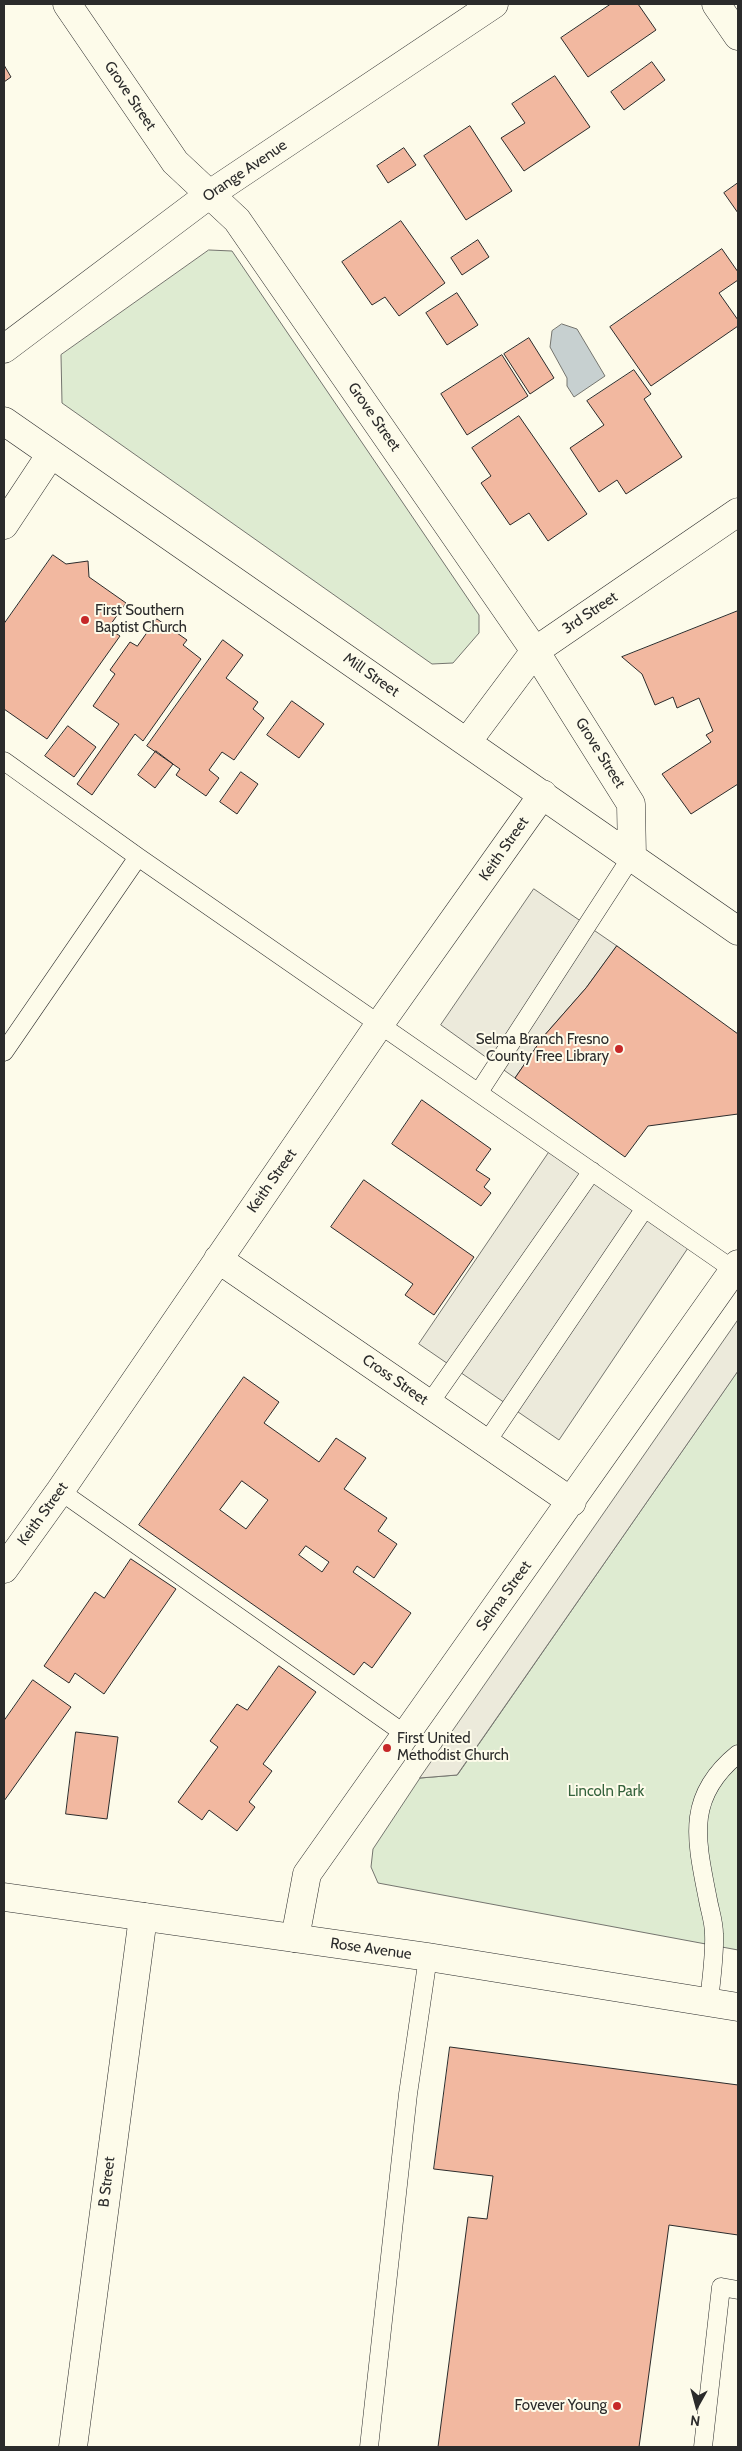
<!DOCTYPE html>
<html>
<head>
<meta charset="utf-8">
<style>
	body { margin:0 }
	#map { position:relative; width:742px; height:2451px; overflow:hidden; background:#fdfbea; font-family:Cabin,sans-serif }
	canvas { display:block }
	.frame { position:absolute; inset:0; border:5px solid #2b2b2b; pointer-events:none }
	.north { position:absolute; left:672px; top:2381px; width:50px; height:50px; -webkit-text-stroke:4px #fdfbea; paint-order:stroke; rotate:187deg; font-size:14px; font-weight:700; line-height:20px; text-align:center; color:#2b2b2b }
	.north::after { content:''; display:block; margin:auto; width:18px; height:22px; background:#2b2b2b; clip-path:polygon(50% 0,100% 100%,50% 72%,0 100%) }
</style>
</head>
<body>
<div id="map">
<canvas width="742" height="2451"></canvas>
<div class="frame"></div>
<div class="north">N</div>
</div>
<script>
const c = document.querySelector('canvas').getContext('2d');
c.lineJoin = 'round';
function paint(path, color) { c.fillStyle = color; c.fill(path, 'evenodd'); }
function trace(path, color, width, dash) { c.strokeStyle = color; c.lineWidth = width; c.lineCap = dash ? 'butt' : 'round'; c.setLineDash(dash || []); c.stroke(path); }
function write(font, color, halo, rows, align = 'center') {
  c.font = font + ' Cabin,sans-serif'; c.lineWidth = 4; c.setLineDash([]); c.textBaseline = 'middle'; c.strokeStyle = halo; c.fillStyle = color; for (const [text, x, y, turn = 0] of rows) {
    c.save(); c.translate(x, y); c.rotate((+turn || 0) * Math.PI / 180); c.textAlign = isNaN(turn) ? turn : align; if (halo) c.strokeText(text, 0, 0); c.fillText(text, 0, 0); c.restore();
  }
}
const green = new Path2D(`
	M209 250 232 251 479 615V633L453 663 432 664 62 403 61 355Z
	M738 1371V1950L378 1883 371 1867 373 1849 420 1778 457 1775Z`);
paint(green, '#deebd1');
trace(green, '#74746e', 1);
const parking = new Path2D(`
	M534 889 617 946 586 988 543 1037 515 1078 441 1025Z
	M554 1145 692 1242 559 1440 419 1344Z
	M738 1320V1371L457 1775 420 1778Z`);
paint(parking, '#eceadb');
trace(parking, '#74746e', 1);
const water = new Path2D(`
	M562 324 577 329 605 376 574 397 567 386V378L550 347 552 331Z`);
paint(water, '#c7d0d0');
trace(water, '#74746e', 1);
const building = new Path2D(`
	M611 4H638L656 30 588 77 561 38Z
	M652 62 665 80 624 110 611 92Z
	M4 65 11 77 4 82Z
	M555 76 590 127 524 171 501 138 525 123 512 104Z
	M470 126 512 191 466 220 424 156Z
	M404 148 416 165 388 183 377 166Z
	M738 183V213L724 193Z
	M401 221 445 283 399 316 385 297 372 305 342 262Z
	M478 240 489 257 462 275 451 258Z
	M722 249 738 272V280L719 293 738 320V326L651 386 610 327Z
	M457 293 478 325 447 345 426 313Z
	M529 338 554 378 530 394 504 354Z
	M502 355 528 396 467 435 441 394Z
	M634 370 651 394 644 399 682 457 626 494 617 480 599 492 570 448 604 425 587 401Z
	M519 416 587 514 548 541 529 513 510 525 481 483 491 476 472 448Z
	M53 555 66 564 88 561 89 577 126 603 108 628 120 636 47 739 4 709V624Z
	M738 611V784L691 814 662 774 711 742 706 735 713 731 699 698 677 708 673 697 655 705 642 674 622 657Z
	M157 619 187 640 183 645 201 659 143 741 135 734 92 795 77 784 119 724 93 706 115 674 110 670 130 642 137 646Z
	M223 640 243 655 226 678 258 702 253 709 264 718 234 760 222 752 209 770 219 778 206 796 176 775 180 769 147 746Z
	M292 701 324 724 299 758 267 735Z
	M68 726 96 747 74 777 45 756Z
	M156 751 173 764 155 788 138 775Z
	M241 772 258 784 237 814 220 802Z
	M617 946 738 1034V1114L648 1126 625 1157 515 1078 543 1037 586 988Z
	M422 1100 491 1149 476 1170 490 1179 484 1187 491 1193 481 1206 392 1144Z
	M364 1180 474 1257 434 1315 405 1295 413 1284 331 1227Z
	M244 1377 279 1402 264 1423 319 1462 336 1438 366 1458 344 1489 387 1518 378 1531 397 1544 374 1578 357 1566 353 1572 411 1613 372 1668 364 1662 354 1675 139 1525ZM242 1481 268 1500 246 1529 220 1510ZM306 1546 329 1562 322 1572 299 1555Z
	M131 1559 176 1589 104 1694 75 1673 69 1683 44 1666 95 1592 104 1598Z
	M279 1666 316 1692 263 1764 272 1771 249 1802 255 1807 237 1831 209 1810 202 1820 178 1802 218 1747 210 1741 237 1704 247 1710Z
	M33 1680 71 1707 4 1801V1721Z
	M76 1732 118 1737 107 1819 66 1814Z
	M450 2047 738 2085V2235L669 2225 639 2447H438L468 2217 487 2219 493 2176 434 2169Z`);
paint(building, '#f2b8a0');
trace(building, '#2b2b2b', 1);
const service = new Path2D(`
	M4 761 138 857 734 1270
	M4 1052 138 857
	M479 1092 632 856
	M429 1404 592 1171
	M486 1443 645 1208
	M60 1491 405 1734
	M709 2002C711 1980 715 1956 714 1934 714 1922 710 1911 708 1900 696 1839 685 1797 738 1754
	M369 2447 408 2094 428 1957
	M703 2447 721 2287 738 2290`);
const minor = new Path2D(`
	M67 4 175 162 237 220 535 651 631 804 632 856
	M716 4 738 36
	M4 349 210 194 494 4
	M4 421 738 931
	M4 525 51 454
	M467 742 535 651 738 512
	M218 1259 572 1502
	M4 1569 60 1491 379 1025 543 794
	M295 1938 307 1874 738 1264
	M73 2447 143 1917`);
const tertiary = new Path2D(`
	M4 1897 428 1957 738 2007`);
trace(service, '#2b2b2b', 19);
trace(minor, '#2b2b2b', 29);
trace(tertiary, '#2b2b2b', 29);
trace(service, '#fdfbea', 18);
trace(minor, '#fdfbea', 28);
trace(tertiary, '#fdfbea', 28);
for (const [x, y, r, color] of [
	[85,620,5,"#c62828"],
	[619,1049,5,"#c62828"],
	[387,1748,5,"#c62828"],
	[617,2406,5,"#c62828"]
]) { const dot = new Path2D(); dot.arc(x, y, r, 0, 2 * Math.PI); c.fillStyle = color; c.fill(dot); trace(dot, '#fdfbea', 2); }
write('15px', '#2b2b2b', '#fdfbea', [
	["Grove Street",130,96,56],
	["Orange Avenue",245,171,-34],
	["Grove Street",374,417,55],
	["3rd Street",590,613,-34],
	["Mill Street",371,675,35],
	["Grove Street",600,753,58],
	["Keith Street",504,849,-55],
	["Keith Street",272,1181,-55],
	["Cross Street",395,1380,35],
	["Keith Street",43,1514,-54],
	["Selma Street",504,1596,-54],
	["Rose Avenue",371,1949,8],
	["B Street",107,2182,-83]
]);
write('15px', '#2b2b2b', '#fdfbea', [
	["First Southern",95,611],
	["Baptist Church",95,628],
	["Selma Branch Fresno",609,1040,"right"],
	["County Free Library",609,1057,"right"],
	["First United",397,1739],
	["Methodist Church",397,1756],
	["Fovever Young",607,2406,"right"]
], 'left');
write('15px', '#34623c', '#fdfbea', [
	["Lincoln Park",606,1792]
]);
</script>
</body>
</html>
